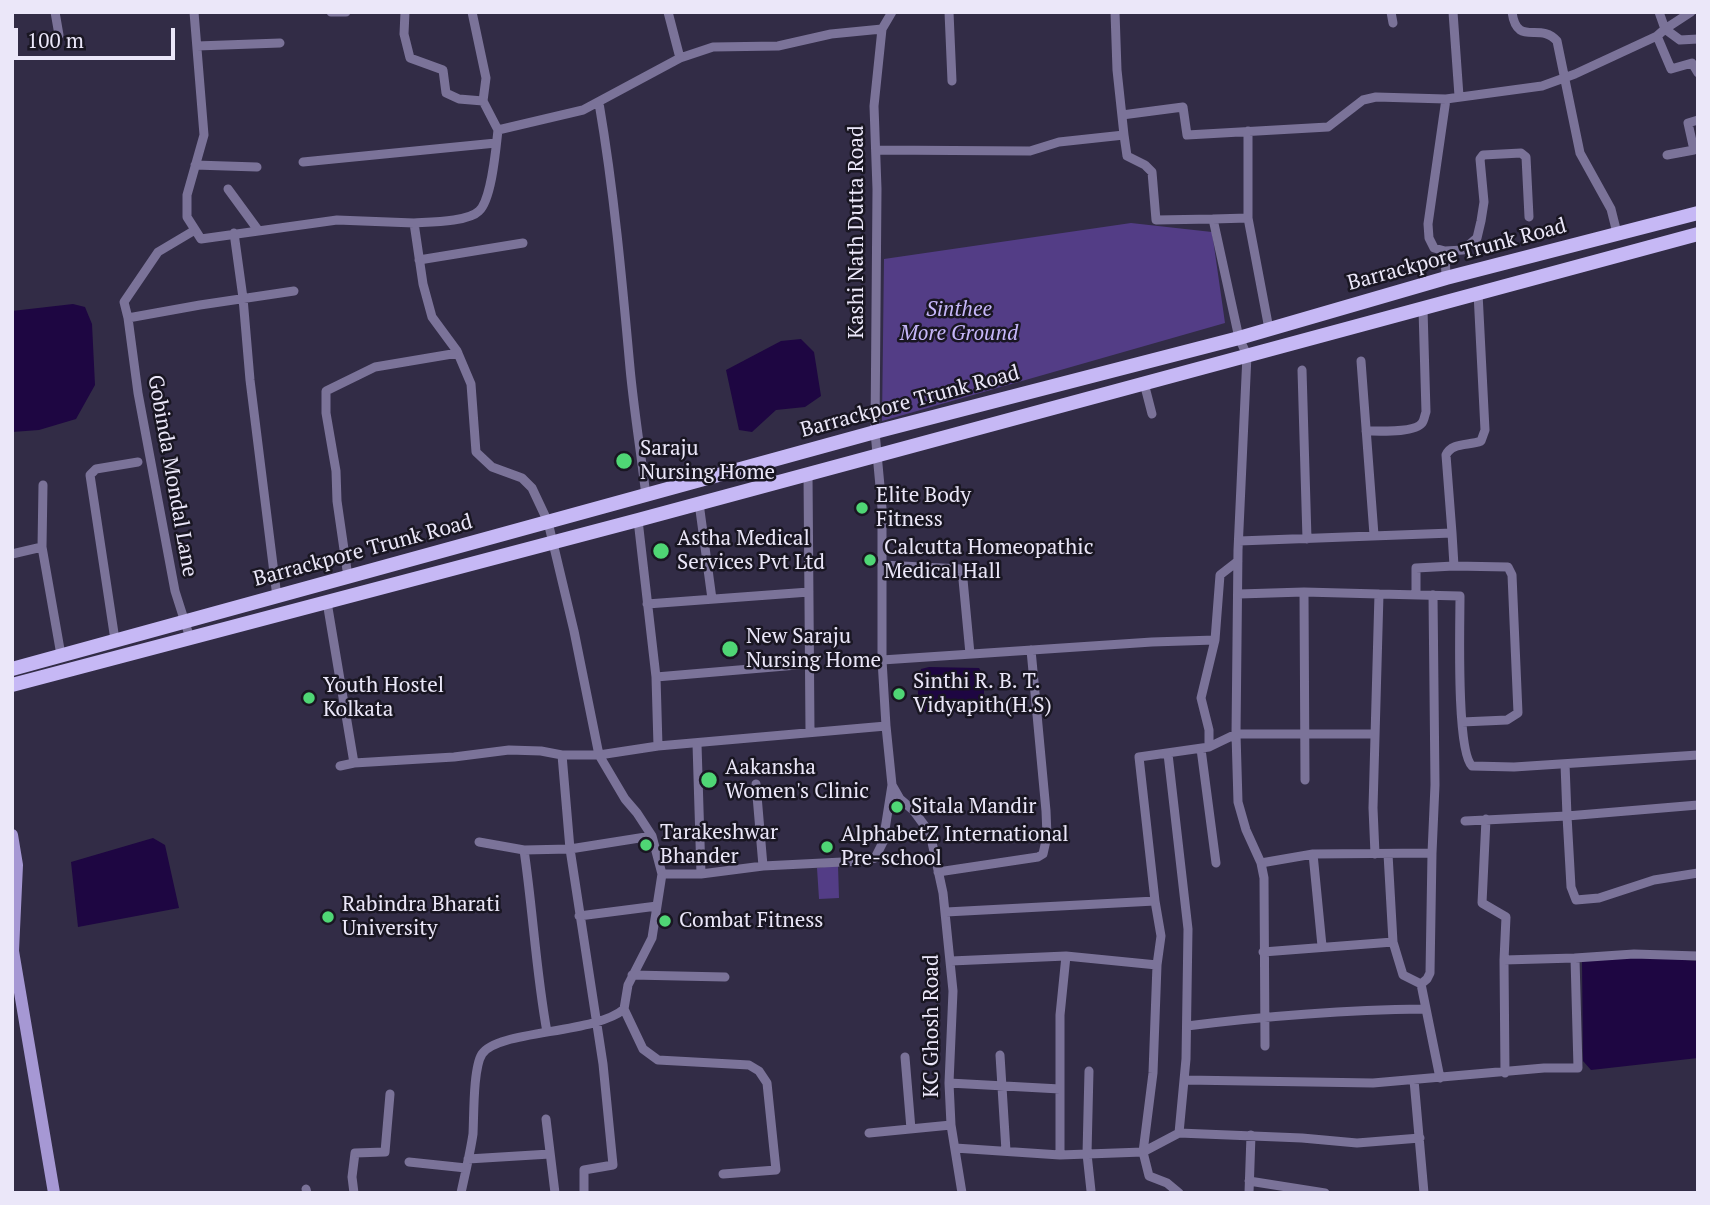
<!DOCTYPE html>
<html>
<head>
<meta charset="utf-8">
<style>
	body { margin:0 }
	#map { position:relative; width:1710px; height:1205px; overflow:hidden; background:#322c46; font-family:"PT Serif",serif }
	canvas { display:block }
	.frame { position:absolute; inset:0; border:14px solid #ebe7f9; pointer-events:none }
	.scale { position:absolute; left:14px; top:28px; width:161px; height:32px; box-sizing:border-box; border:4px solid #ebe7f9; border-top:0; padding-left:9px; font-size:21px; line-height:24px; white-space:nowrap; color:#ebe7f9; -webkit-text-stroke:5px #191622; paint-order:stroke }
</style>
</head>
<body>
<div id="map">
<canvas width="1710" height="1205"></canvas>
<div class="frame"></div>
<div class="scale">100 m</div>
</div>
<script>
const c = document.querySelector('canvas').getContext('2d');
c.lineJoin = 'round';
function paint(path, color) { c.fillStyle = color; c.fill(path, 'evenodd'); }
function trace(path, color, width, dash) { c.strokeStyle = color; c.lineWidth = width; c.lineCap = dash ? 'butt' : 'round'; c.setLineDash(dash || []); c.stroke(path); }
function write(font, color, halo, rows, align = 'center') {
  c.font = font + ' "PT Serif",serif'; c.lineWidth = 5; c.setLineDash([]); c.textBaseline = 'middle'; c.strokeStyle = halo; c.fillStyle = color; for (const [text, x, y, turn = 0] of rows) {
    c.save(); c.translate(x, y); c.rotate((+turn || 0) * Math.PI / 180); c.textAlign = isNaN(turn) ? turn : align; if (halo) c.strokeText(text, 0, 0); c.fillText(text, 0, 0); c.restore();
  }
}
paint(new Path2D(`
	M1131 223 1212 232 1225 323 882 421 884 259Z
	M838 865 839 898 819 899 817 868Z`), '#533d86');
paint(new Path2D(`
	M73 304 85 307 92 324 95 385 76 419 39 430 12 432V311Z
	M801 339 814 352 821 396 805 407 776 410 752 432 739 430 726 370 781 341Z
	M929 667 979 668 984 677V701C976 709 964 711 953 712 946 713 937 715 931 714 914 711 917 681 921 669Z
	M153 838 165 845 179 908 78 927 71 862Z
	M1620 955 1698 961V1058L1591 1070 1583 1061 1582 959Z`), '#1e0642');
trace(new Path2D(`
	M55 12 59 35
	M194 12 204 135 187 195V217L201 239 337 220 414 223 423 284 432 317 457 351 471 384 476 452 492 467 522 478 532 488 548 522 574 631 599 755 658 746 886 726
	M331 12H346
	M405 12 404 34 410 58 443 70 446 93 459 99 483 101 498 130
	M472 12 486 78 483 101
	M668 12 680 58
	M892 12 882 29 874 106 877 189 875 432 882 508V660L886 726 892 785 900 799 913 810 930 833 943 893 953 991 949 1083 951 1125 962 1193
	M949 12 952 81
	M1391 12 1393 23
	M1453 12 1459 96
	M1512 12C1517 48 1540 21 1557 41L1580 153 1611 209 1617 233
	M1659 12 1665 29 1680 40 1698 39
	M1657 36 1671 69 1692 63 1698 73
	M197 46 280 43
	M1446 99 1428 224 1429 238 1434 248 1445 251 1446 278
	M599 103C614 191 622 279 630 368 634 411 641 453 646 496
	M1122 115 1183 107 1187 135 1328 127 1363 100 1376 97 1446 99 1542 86 1575 74 1657 36 1665 29 1691 12
	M1248 131V218L1269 329
	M1124 135 1127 156 1145 165 1152 172 1156 220 1213 219 1239 338 1247 355 1238 550 1236 734 1238 802 1246 830 1261 863 1264 878 1265 1046
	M876 150 1030 151 1059 142 1124 135 1117 70 1115 12
	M1667 155 1694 150 1688 123 1698 120
	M303 162 496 143
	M195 165 257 167
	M228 189 258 230
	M1213 219 1248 218
	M414 223C430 222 468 222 479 211 492 199 496 147 498 130L583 110 680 58 713 47 778 46 831 34 882 29
	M195 230 158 252 124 302 128 318 200 305 294 291
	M234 233 243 298 250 380 277 597
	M1445 251 1463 250 1477 238 1481 221 1484 202 1480 159 1483 155 1521 153 1526 157 1529 217
	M419 260 523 243
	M128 318 138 393 175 591 190 638
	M1361 361 1374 535
	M1302 370 1307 539
	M1144 383 1152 414
	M1366 431C1379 431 1415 433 1422 423 1424 421 1425 414 1426 412L1423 309
	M808 474 810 732
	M43 485 42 547 61 655
	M699 503 712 599
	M638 520 656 677 658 746
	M1452 533 1446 455C1452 442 1469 446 1481 441L1485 430 1478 293
	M1239 541 1452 533 1454 566 1508 567 1512 575 1518 713 1507 720 1462 722
	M12 554 42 547
	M882 565 962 569 970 654
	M348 577 337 501 336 471 326 413V391L375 367 458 353
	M1304 592 1305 780
	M1239 594 1304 592 1379 594 1373 808 1375 854
	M1379 594 1460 596C1460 624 1456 751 1472 766L1514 767 1698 755
	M1416 595V568L1454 566
	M327 602 354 763
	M647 604 809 592
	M115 640 90 475 96 469 138 462
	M882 660 1152 642 1215 640
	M656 677 809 664
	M1209 747 1236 734H1374
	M1201 749 1216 863
	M562 755 570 849 603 1064 613 1165 584 1170V1193
	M1565 764 1567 816 1698 805
	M340 766 354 763 454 757 509 750 541 751 562 755H599L625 799 637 813 652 836 662 874 652 938 628 985 624 1009 643 1049 658 1060 749 1065 759 1071 767 1083 776 1170 723 1174
	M756 784 763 866
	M1486 819 1482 903 1506 917 1504 960 1505 1073
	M1465 821 1567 816 1571 887 1576 900 1599 898 1654 880 1698 873
	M479 842 524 850 570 849 652 836
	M524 850C533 911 536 972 547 1032
	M1313 854 1322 946
	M1388 854 1393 942
	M1261 863 1313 854 1432 853 1435 785 1433 595
	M938 872 1038 857 1043 854 1047 836 1046 811 1031 650
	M662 874H701L697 744
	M701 874 763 866 862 861 875 858 883 842 892 785
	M1155 901 1139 757 1209 747V730L1201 698 1215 640 1220 575 1238 561
	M946 912 1155 901 1161 936 1157 965
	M579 916 657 906
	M1263 952 1393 942 1403 975 1421 984 1440 1078
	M1066 956 1157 965 1153 1073 1143 1152
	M1504 960 1575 958
	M951 961 1066 956 1060 1015V1155L1143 1152 1149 1176 1167 1183 1179 1193
	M632 975 725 977
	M1421 984 1427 979 1430 973 1432 853
	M1187 1026C1266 1016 1345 1010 1424 1009
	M1000 1055 1006 1151
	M905 1057 911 1129
	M1089 1071 1087 1154 1091 1191
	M1185 1080 1373 1083 1544 1068H1578L1575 958 1634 954 1698 956
	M1414 1080 1424 1193
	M949 1083 1060 1089
	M546 1119 555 1193
	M869 1133 951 1125
	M1179 1133 1302 1138 1357 1143 1420 1138
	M955 1148 1060 1155
	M1143 1152 1179 1133 1186 1059 1188 929 1168 754
	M468 1159 550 1154
	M409 1162 466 1168
	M1249 1181 1325 1193
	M306 1189 307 1193
	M354 1193 352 1177 355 1153 385 1152 390 1094
	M461 1193C465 1174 470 1154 473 1134 474 1116 473 1068 482 1054 497 1030 596 1034 624 1009
	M1249 1193 1251 1135`), '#7b7399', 9);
trace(new Path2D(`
	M12 835 17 865 13 951 54 1193`), '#a698d4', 12);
trace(new Path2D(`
	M12 669 875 432 1239 338 1446 278 1698 213
	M12 685 638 520 1698 234`), '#c6b8f5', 14);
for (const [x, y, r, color] of [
	[624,461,9,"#4fd675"],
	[862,508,7,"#4fd675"],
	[661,551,9,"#4fd675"],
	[870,560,7,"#4fd675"],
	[730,649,9,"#4fd675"],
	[899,694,7,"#4fd675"],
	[309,698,7,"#4fd675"],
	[709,780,9,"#4fd675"],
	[897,807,7,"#4fd675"],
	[646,845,7,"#4fd675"],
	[827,847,7,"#4fd675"],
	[328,917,7,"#4fd675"],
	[665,921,7,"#4fd675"]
]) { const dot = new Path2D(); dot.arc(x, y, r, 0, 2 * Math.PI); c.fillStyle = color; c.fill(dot); trace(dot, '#191622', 2.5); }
write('21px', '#ebe7f9', '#191622', [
	["Kashi Nath Dutta Road",857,232,-90],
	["Barrackpore Trunk Road",1457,255,-15],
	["Barrackpore Trunk Road",910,402,-15],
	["Gobinda Mondal Lane",172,476,80],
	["Barrackpore Trunk Road",363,551,-15],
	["KC Ghosh Road",932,1026,-90]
]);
write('italic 21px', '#c6b7f9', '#191622', [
	["Sinthee",959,310],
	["More Ground",959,334]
]);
write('21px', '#ebe7f9', '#191622', [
	["Saraju",640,449],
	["Nursing Home",640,473],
	["Elite Body",876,496],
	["Fitness",876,520],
	["Astha Medical",677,539],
	["Services Pvt Ltd",677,563],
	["Calcutta Homeopathic",884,548],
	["Medical Hall",884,572],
	["New Saraju",746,637],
	["Nursing Home",746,661],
	["Sinthi R. B. T.",913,682],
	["Vidyapith(H.S)",913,706],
	["Youth Hostel",323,686],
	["Kolkata",323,710],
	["Aakansha",725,768],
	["Women's Clinic",725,792],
	["Sitala Mandir",911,807],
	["Tarakeshwar",660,833],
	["Bhander",660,857],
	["AlphabetZ International",841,835],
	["Pre-school",841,859],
	["Rabindra Bharati",342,905],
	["University",342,929],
	["Combat Fitness",679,921]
], 'left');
</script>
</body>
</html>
